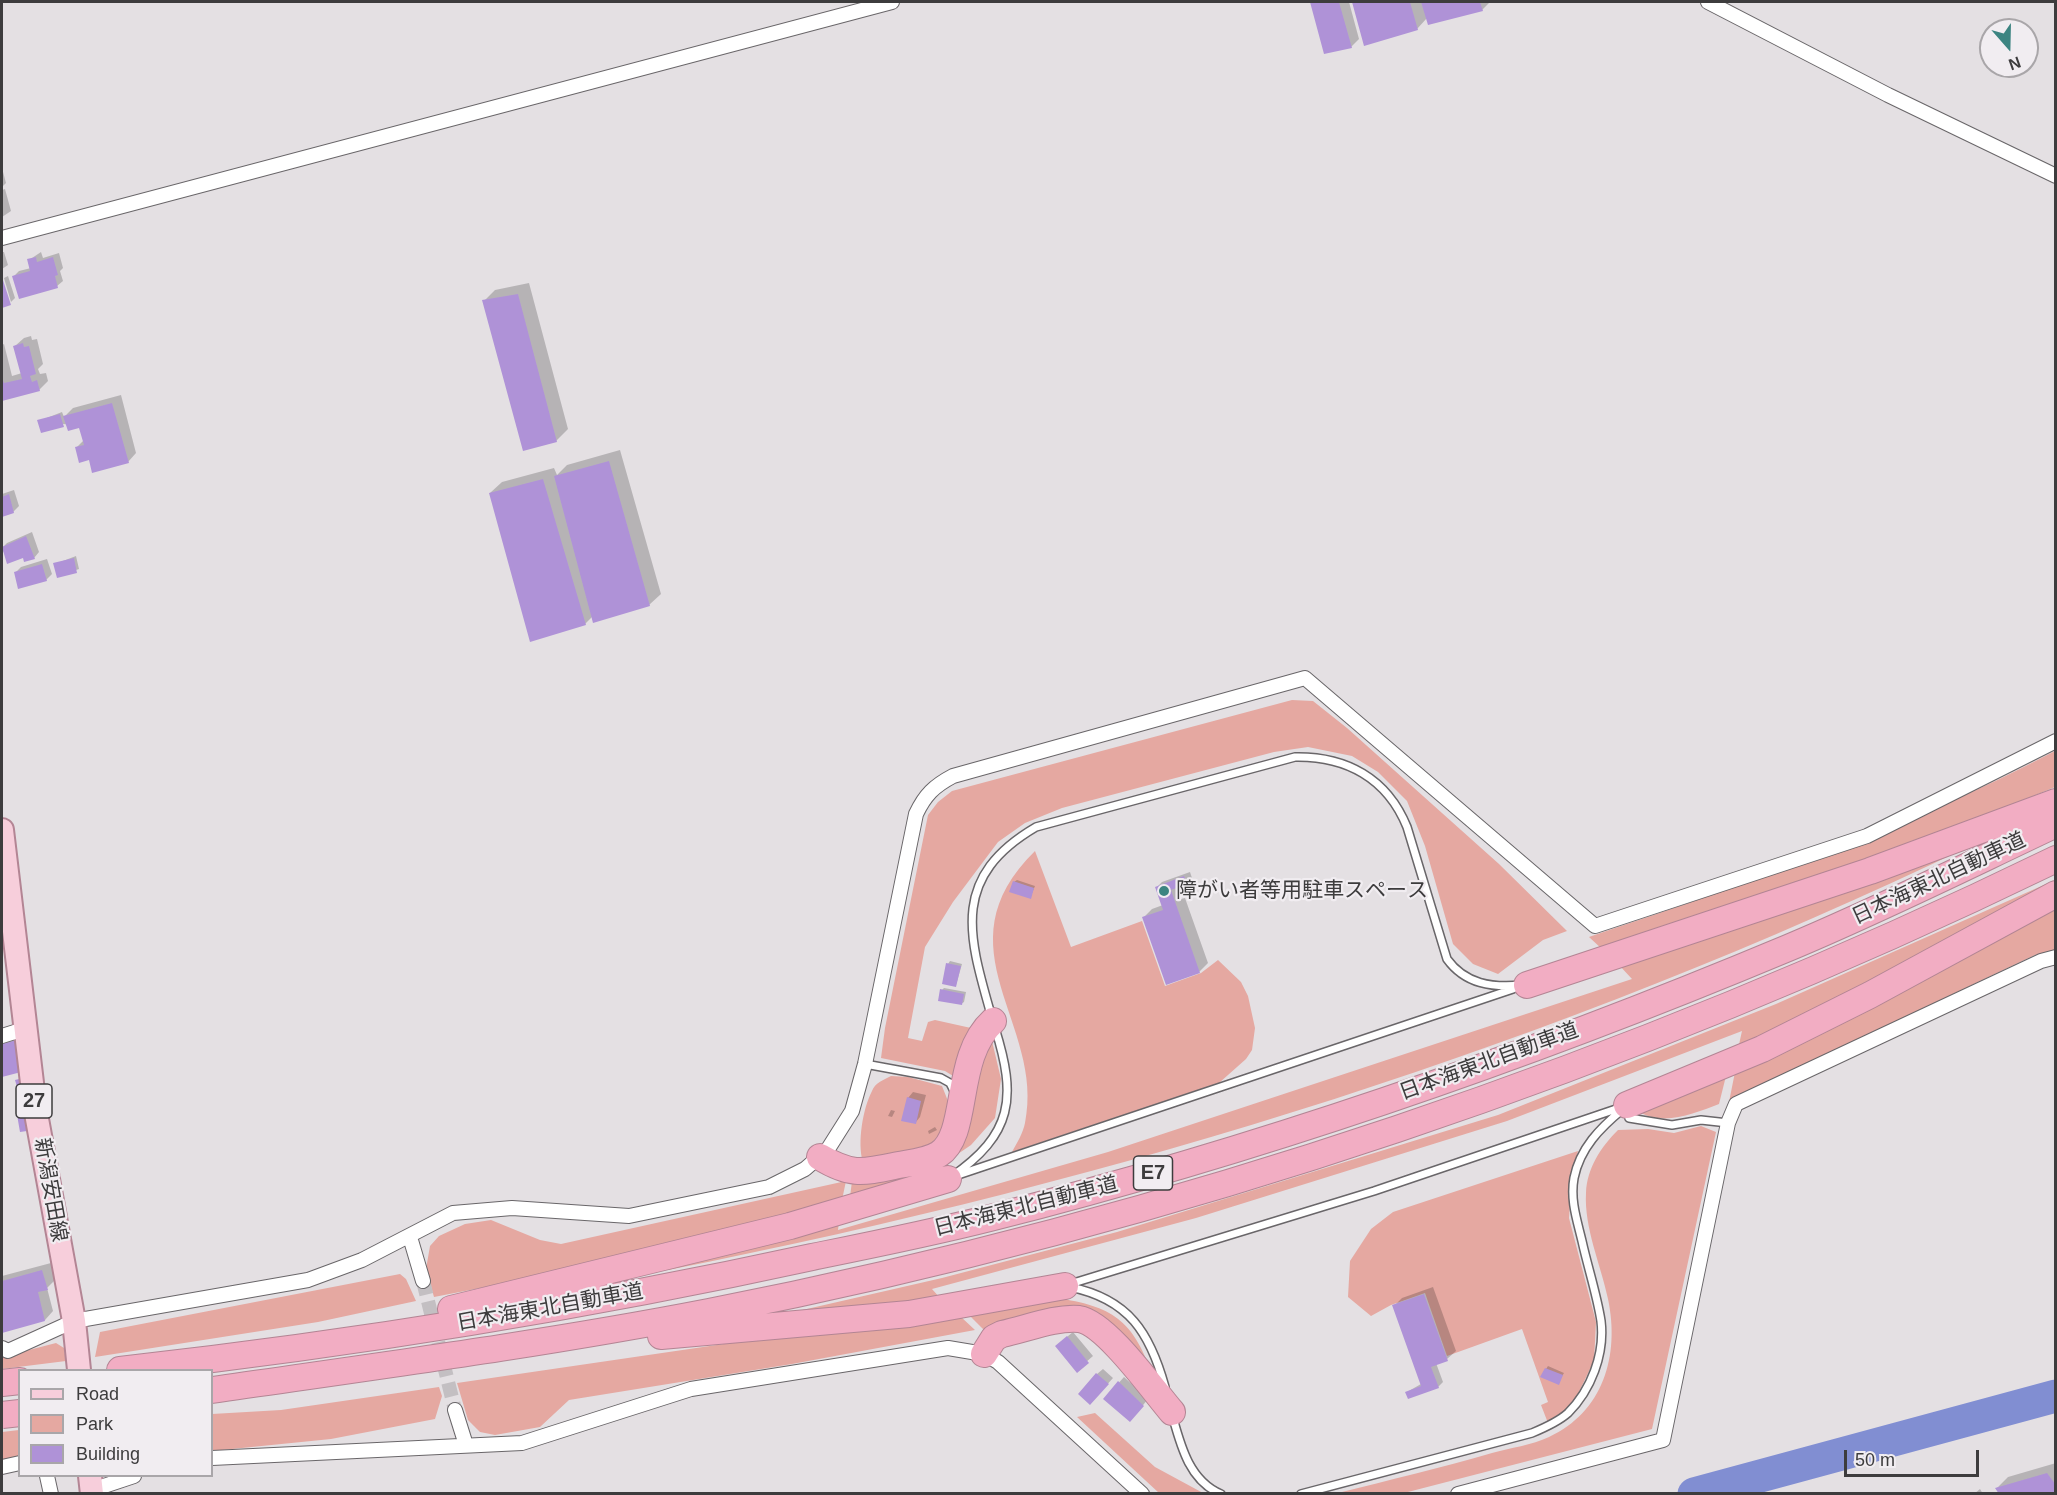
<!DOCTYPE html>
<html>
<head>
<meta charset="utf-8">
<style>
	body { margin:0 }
	#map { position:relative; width:2057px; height:1495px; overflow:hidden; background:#e4e0e3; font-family:Helvetica,sans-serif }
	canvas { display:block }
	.frame { position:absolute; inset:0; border:3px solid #3d3c3d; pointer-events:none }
	.legend { position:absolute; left:18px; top:1369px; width:195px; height:108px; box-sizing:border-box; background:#f1edf1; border:2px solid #a9a6a9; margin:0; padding:8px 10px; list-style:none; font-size:18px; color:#3d3c3d }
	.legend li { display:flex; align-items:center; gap:12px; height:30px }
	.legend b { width:30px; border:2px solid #a9a6a9 }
	.north { position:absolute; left:1979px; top:18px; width:60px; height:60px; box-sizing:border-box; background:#f1edf1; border:2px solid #a9a6a9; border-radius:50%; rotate:160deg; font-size:16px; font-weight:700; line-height:24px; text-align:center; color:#3d3c3d }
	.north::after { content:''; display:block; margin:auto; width:21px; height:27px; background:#3c8481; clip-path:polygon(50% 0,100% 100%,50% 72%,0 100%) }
	.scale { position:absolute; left:1844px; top:1450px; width:135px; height:27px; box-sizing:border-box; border:3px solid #3d3c3d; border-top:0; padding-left:8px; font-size:18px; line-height:21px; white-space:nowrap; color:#3d3c3d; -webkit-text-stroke:4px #f1edf1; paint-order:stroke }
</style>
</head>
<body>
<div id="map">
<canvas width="2057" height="1495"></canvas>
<div class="frame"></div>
<ul class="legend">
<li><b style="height:8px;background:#f7cedb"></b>Road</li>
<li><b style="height:16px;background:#e5a8a1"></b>Park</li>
<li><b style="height:16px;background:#af92d7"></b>Building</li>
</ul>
<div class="north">N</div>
<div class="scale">50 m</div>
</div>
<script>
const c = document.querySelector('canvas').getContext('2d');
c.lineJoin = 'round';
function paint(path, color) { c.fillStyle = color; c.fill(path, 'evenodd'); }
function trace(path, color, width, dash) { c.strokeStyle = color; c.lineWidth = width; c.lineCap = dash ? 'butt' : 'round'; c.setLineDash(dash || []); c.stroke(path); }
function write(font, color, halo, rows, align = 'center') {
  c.font = font + ' Helvetica,"Noto Sans JP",sans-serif'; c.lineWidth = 4.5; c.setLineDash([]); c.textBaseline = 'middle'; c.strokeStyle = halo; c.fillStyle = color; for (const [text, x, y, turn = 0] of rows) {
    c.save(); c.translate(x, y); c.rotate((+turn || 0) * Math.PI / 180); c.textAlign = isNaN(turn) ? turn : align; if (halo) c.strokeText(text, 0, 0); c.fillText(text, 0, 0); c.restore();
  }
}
paint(new Path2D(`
	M1292 700 1313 701 1347 728 1499 864 1567 931 1543 940 1498 974 1473 964 1453 944 1425 846 1407 801 1378 772 1352 756 1308 747 1274 752 1062 808 1025 823 998 842 953 902 925 947 908 1038 922 1041 928 1022 935 1020 971 1028 958 1079 945 1071 881 1058 885 1028 928 815 938 802 952 791Z
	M2055 751V787L1958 827 1603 950 1589 937C1748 883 1907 829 2055 751Z
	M1972 845C1555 1046 1122 1180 668 1270V1267L839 1222 838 1230 1108 1152 1632 979 1619 965Z
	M1035 851 1071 947 1142 921 1165 986 1201 973 1218 960 1241 982 1248 996 1255 1028 1252 1050 1246 1059 1219 1083 1012 1152C1017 1143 1023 1133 1025 1123 1046 1024 936 948 1035 851Z
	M2055 880V883L1908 965 1738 1049 1742 1031 1507 1121 1196 1218 932 1289 940 1298 772 1317 942 1278 1117 1232 1498 1115 1776 1004Z
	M2055 907V950L2035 955 1978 982 1729 1102 1735 1072Z
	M992 1041 1001 1079 995 1118 971 1145 930 1173 850 1197 852 1181 924 1166 976 1058Z
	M891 1076 908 1077 942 1086 950 1106 938 1143 924 1151 863 1162C857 1143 863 1108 872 1091 875 1083 883 1080 891 1076Z
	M1726 1076 1719 1104C1695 1113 1666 1126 1641 1113Z
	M1701 1126 1716 1132 1652 1429 1404 1493H1338C1389 1480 1441 1468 1492 1453 1510 1448 1532 1445 1549 1437 1603 1412 1620 1356 1608 1299 1601 1265 1584 1228 1586 1193 1587 1168 1601 1147 1618 1130L1648 1129 1674 1133Z
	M1578 1151 1572 1175 1569 1218 1596 1322 1594 1361 1576 1398 1565 1411 1548 1423 1541 1405 1548 1402 1522 1329 1447 1356 1425 1293 1391 1305 1371 1316 1348 1297 1350 1261 1371 1229 1393 1212Z
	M846 1181 842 1200C707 1237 572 1271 434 1297L426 1269 430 1246 439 1236 465 1224 491 1220 540 1240 561 1244Z
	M400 1274 406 1279 416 1301 318 1322 95 1357 100 1332Z
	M1056 1298C1112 1306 1133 1320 1152 1374L1108 1323 1004 1325 983 1329 969 1315Z
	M960 1316 975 1330 792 1364 569 1400 540 1427 495 1435 480 1432 468 1420 457 1383 744 1341Z
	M56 1343 64 1348 66 1361 2 1369V1357Z
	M439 1387 442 1396 435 1419 331 1439 212 1451V1414L281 1410Z
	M1095 1413 1155 1467 1203 1493H1159L1077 1417Z
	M19 1430V1460L2 1462V1432Z`), '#e5a8a1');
paint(new Path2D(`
	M1311 2H1349L1359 39 1351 47 1325 52Z
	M1353 2H1490L1482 10 1427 18 1417 29 1365 44Z
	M2 168 6 183 2 187Z
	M5 189 11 211 2 217V190Z
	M2 252H4L8 265 2 269Z
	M41 252 43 258 59 253 63 268 60 271 63 281 57 286 14 276 19 271 31 268 29 260Z
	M8 276 15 298 11 302 4 278Z
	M529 283 568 429 556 441 484 301 495 290Z
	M31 336 32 340 37 339 43 364 38 369 40 374 46 373 48 381 39 390 2 400V345L4 344 12 376 22 373 15 346 24 338Z
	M121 395 136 453 128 462 90 458 76 448 84 440 80 426 39 421 62 412 64 417 73 408Z
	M620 450 661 594 649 605 593 616 585 624 490 493 502 482 554 468 557 475 567 465Z
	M14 490 19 506 13 512 2 515V494Z
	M32 532 39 552 34 558 24 556 8 562 2 548 7 543Z
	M76 556 79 569 58 576 55 564Z
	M47 559 52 574 46 580 15 573 21 567Z
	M1190 872 1192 878 1176 887 1181 899 1185 898 1208 963 1199 972 1143 918 1152 909 1163 905 1157 887 1162 882Z
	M1017 880 1035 886 1030 898 1014 882Z
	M4 921 9 941 2 947V922Z
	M950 961 962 964 956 985 948 964Z
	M944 988 966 992 964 1002 961 1004 942 990Z
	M26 1033 25 1070 2 1075V1039Z
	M913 1092 926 1095 920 1117 915 1123 908 1098Z
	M21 1095H25L24 1103H20Z
	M891 1110 895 1111 892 1117 888 1116Z
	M935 1127 937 1130 929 1134 928 1131Z
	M51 1263 55 1280 47 1288 53 1311 45 1320 2 1331V1276Z
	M1433 1287 1456 1351 1447 1359 1436 1363 1443 1382 1438 1387 1407 1392 1421 1384 1394 1306 1402 1298Z
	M1073 1332 1093 1356 1077 1370 1062 1341Z
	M1548 1366 1564 1373 1558 1383 1546 1369Z
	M1103 1369 1113 1378 1095 1398 1097 1374Z
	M1124 1377 1148 1399 1135 1415 1105 1398Z
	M2056 1463V1494L1997 1488 2008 1477Z
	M1980 1489 1983 1494H1974Z`), '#0003');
trace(new Path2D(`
	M1694 1494 2056 1396`), '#818ed2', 33);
paint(new Path2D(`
	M1310 2H1339L1352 48 1324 54Z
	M1352 2H1410L1418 30 1364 46Z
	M1421 2H1480L1483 11 1428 25Z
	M36 257 37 262 53 257 58 275 55 276 58 288 19 299 12 276 30 271 27 259Z
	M2 277 11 305 2 308Z
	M518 294 557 442 523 451 482 300Z
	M23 343 24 347 29 346 36 374 30 376 32 382 37 380 40 391 2 401V378L4 383 22 379 13 346Z
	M112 403 129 463 92 473 89 460 79 463 75 447 84 445 79 428 68 431 63 416Z
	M60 414 64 427 41 433 37 420Z
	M609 461 650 606 593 623 554 476Z
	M543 479 586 625 530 642 489 493Z
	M9 494 14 513 2 517V497Z
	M26 536 35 559 24 562 23 558 7 564 2 547Z
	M74 558 77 573 57 578 53 563Z
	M42 564 47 581 18 589 14 572Z
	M1184 876 1187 884 1171 890 1200 973 1166 985 1142 917 1163 910 1155 887Z
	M1013 881 1034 888 1031 899 1009 892Z
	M946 963 961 966 956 987 942 984Z
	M940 989 964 994 962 1005 938 1001Z
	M17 1040 25 1071 2 1077V1044Z
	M19 1079 23 1094H19L15 1080Z
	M907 1097 921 1101 916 1124 901 1121Z
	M23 1107 27 1131 20 1132 16 1109Z
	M42 1270 48 1290 38 1292 45 1321 2 1333V1281Z
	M1424 1294 1448 1361 1431 1367 1439 1388 1408 1399 1405 1392 1421 1386 1392 1305Z
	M1067 1336 1089 1363 1077 1373 1055 1346Z
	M1545 1368 1563 1375 1559 1385 1540 1377Z
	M1096 1373 1109 1384 1090 1405 1078 1394Z
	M1118 1381 1144 1406 1130 1422 1103 1399Z
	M2047 1473 2056 1485V1494H1999L1995 1488Z`), '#af92d7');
trace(new Path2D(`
	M423 1281 455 1410`), '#c3bfc2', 14, [14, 7]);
const lane = new Path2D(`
	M992 1018C969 937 949 878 1036 827L1295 757C1346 756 1387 778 1407 827L1447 959C1465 984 1492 988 1522 985
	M865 1064 941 1078 950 1083 954 1091
	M1629 1118 1672 1125 1701 1120 1728 1123
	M958 1175 1513 989
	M951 1177C1013 1134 1017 1098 995 1028
	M1070 1284 1374 1191 1622 1107
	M1070 1287C1129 1299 1150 1333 1165 1387
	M1173 1418C1181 1447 1190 1481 1221 1494
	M1301 1494 1532 1433C1544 1428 1558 1422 1568 1413 1591 1390 1605 1354 1601 1321 1597 1295 1588 1268 1582 1241 1577 1220 1570 1200 1574 1178 1580 1148 1600 1128 1623 1109`);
const street = new Path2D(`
	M1708 2 1888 95 2056 176
	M2 238 892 2
	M2 1036 24 1029
	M410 1237 423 1281
	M2 1348 8 1351 74 1321 308 1280 362 1260 453 1213 512 1208 629 1216 769 1187 805 1169 828 1149 852 1111 865 1064 916 814C925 795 934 786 953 776L1305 678 1595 926 1867 836 2056 741
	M455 1410 466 1445
	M212 1458 522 1443 691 1389 948 1348 984 1354 998 1362 1142 1494
	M2 1467 20 1463
	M47 1476 51 1494
	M92 1490 134 1476
	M1458 1494 1663 1440 1728 1123 1736 1104 2041 961 2056 957`);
const primary = new Path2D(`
	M2 830 35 1108 74 1321 79 1370
	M90 1476 92 1494`);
const highway = new Path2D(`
	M1527 985 1870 871 2056 802
	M1627 1105 1762 1049 1870 995 2056 894
	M820 1157C850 1175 861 1173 894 1166 908 1163 927 1162 939 1154 970 1134 953 1057 993 1021
	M451 1309 790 1226 948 1179
	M661 1336 909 1314 1065 1286
	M984 1354 994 1338 1002 1334C1026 1329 1055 1317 1079 1319 1106 1323 1153 1390 1172 1412
	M120 1370C352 1344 583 1307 812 1257 871 1245 931 1233 990 1218 1262 1149 1530 1056 1788 948 1879 910 1967 866 2056 824
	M2 1383 20 1381
	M212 1390C378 1366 544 1344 709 1312 1173 1221 1631 1066 2056 859`);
trace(lane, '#696669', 10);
trace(street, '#696669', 16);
trace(primary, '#b38594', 26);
trace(highway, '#b38594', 28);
trace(lane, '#fff', 7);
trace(street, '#fff', 14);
trace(primary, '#f7cedb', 22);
trace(highway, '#f2adc3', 26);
const highwayBridge = new Path2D(`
	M2 1415 20 1413`);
trace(highwayBridge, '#b38594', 28, []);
trace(highwayBridge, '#f2adc3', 26);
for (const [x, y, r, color] of [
	[1164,891,6,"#3c8481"]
]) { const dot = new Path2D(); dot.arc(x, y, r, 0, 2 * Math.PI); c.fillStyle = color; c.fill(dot); trace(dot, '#f1edf1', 2); }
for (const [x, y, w] of [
	[34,1101,36],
	[1153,1173,39]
]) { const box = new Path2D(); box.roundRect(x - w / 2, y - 17, w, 34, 4.5); c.fillStyle = '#f1edf1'; c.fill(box); trace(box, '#3d3c3d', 1.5); }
write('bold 20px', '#3d3c3d', null, [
	["27",34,1101],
	["E7",1153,1173]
]);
write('21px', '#3d3c3d', '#f1edf1', [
	["日本海東北自動車道",1939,879,-25],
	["日本海東北自動車道",1489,1062,-20],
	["新潟安田線",50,1190,80],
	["日本海東北自動車道",1026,1207,-14],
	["日本海東北自動車道",550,1308,-10]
]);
write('21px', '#3d3c3d', '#f1edf1', [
	["障がい者等用駐車スペース",1176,891]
], 'left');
</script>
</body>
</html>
